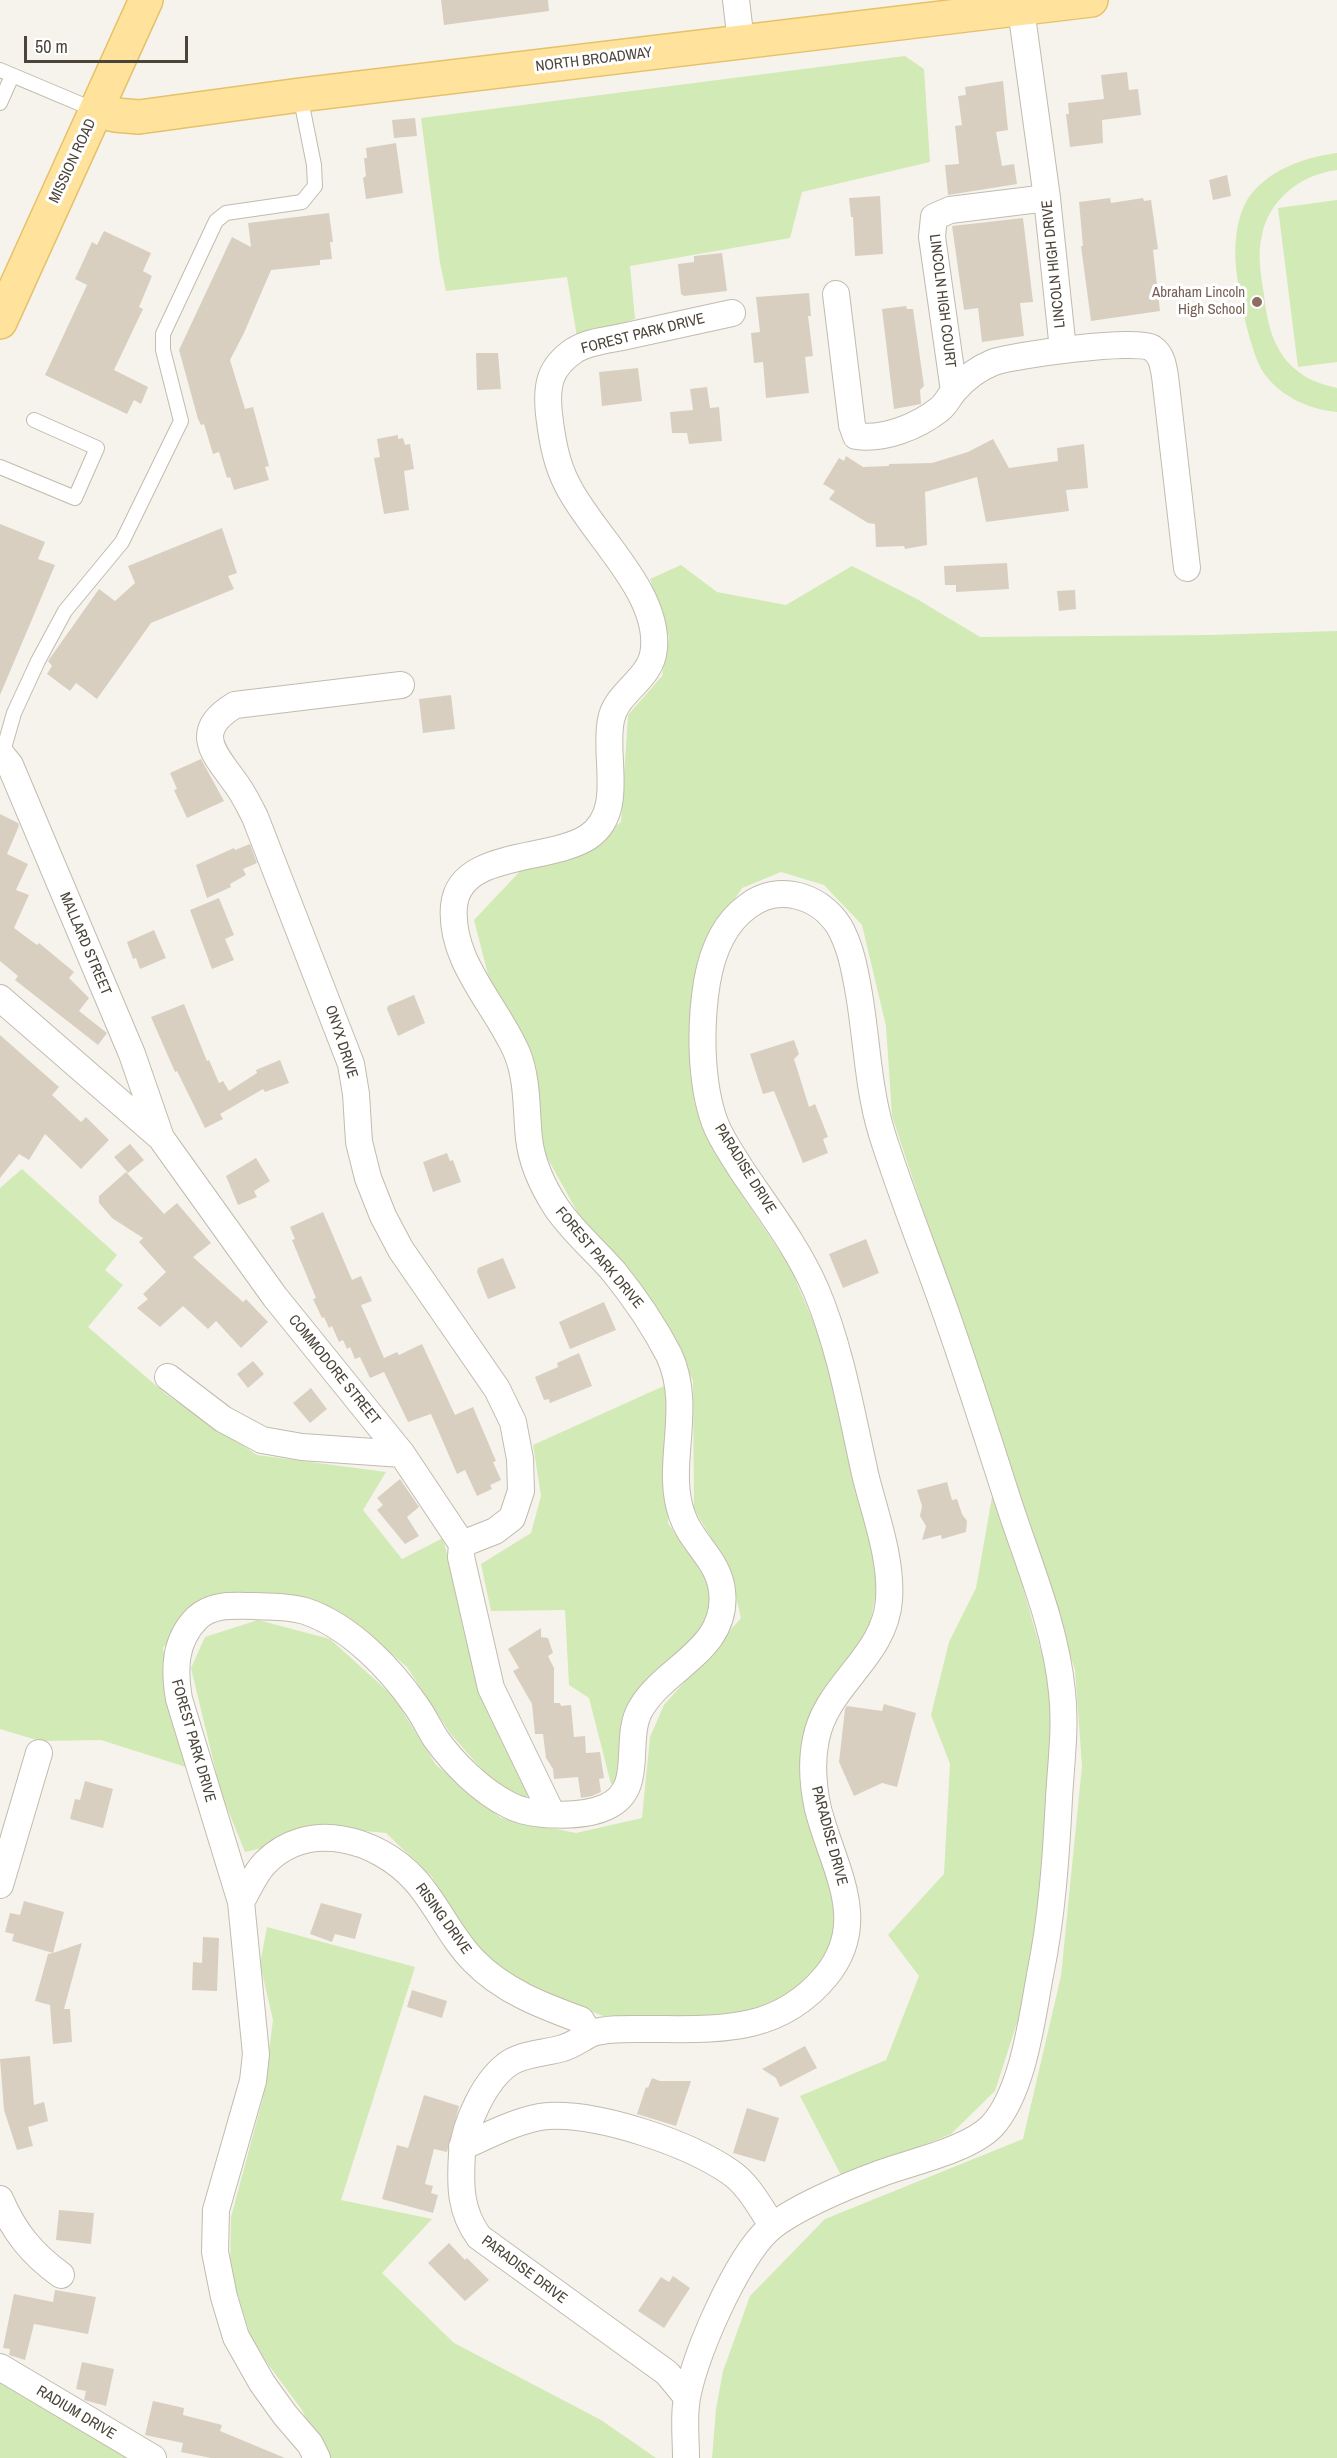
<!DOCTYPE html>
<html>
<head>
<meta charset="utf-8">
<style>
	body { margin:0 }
	#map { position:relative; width:1337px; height:2458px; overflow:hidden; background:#f6f3ec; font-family:"Archivo Narrow",sans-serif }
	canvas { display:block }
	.scale { position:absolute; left:24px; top:36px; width:164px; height:27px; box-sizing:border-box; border:3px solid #4b4439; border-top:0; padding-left:8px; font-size:18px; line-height:21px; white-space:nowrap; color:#4b4439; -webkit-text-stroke:4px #fff; paint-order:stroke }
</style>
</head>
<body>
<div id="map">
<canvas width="1337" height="2458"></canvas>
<div class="scale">50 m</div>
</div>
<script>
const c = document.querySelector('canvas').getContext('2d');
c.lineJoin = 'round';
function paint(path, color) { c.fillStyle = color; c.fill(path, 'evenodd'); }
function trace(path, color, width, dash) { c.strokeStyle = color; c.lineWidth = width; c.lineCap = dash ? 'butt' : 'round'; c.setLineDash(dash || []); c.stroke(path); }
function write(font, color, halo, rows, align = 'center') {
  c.font = font + ' "Archivo Narrow",sans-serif'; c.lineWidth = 6; c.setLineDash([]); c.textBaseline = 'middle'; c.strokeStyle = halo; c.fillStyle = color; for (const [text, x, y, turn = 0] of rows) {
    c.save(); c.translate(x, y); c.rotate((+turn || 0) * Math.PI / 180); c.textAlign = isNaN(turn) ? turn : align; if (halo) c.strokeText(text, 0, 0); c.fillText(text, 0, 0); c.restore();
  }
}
paint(new Path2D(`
	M905 56 924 69 930 162 802 192 790 238 630 266 635 319 577 337 567 277 446 291 440 263 421 118Z
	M1337 153V170C1302 174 1269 199 1262 235 1257 254 1261 275 1264 295 1267 324 1274 354 1299 372 1310 381 1324 385 1337 388V412C1311 410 1282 397 1266 376 1251 358 1238 292 1236 267 1234 246 1236 219 1247 200 1267 170 1302 158 1337 153Z
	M1337 200V362L1298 367 1278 208Z
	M681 565 717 592 786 605 852 566 917 599 980 637 1210 635 1337 631V2458H712L716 2409 723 2371 750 2296 825 2219 1023 2139 1061 1976 1082 1766 1075 1670 892 1116 886 1026 862 925 824 885 781 872 742 888 705 944 692 1024 694 1102 730 1177 790 1267 824 1347 880 1575 867 1637 824 1689 803 1736 808 1807 837 1896 835 1947 779 2006 690 2024 603 2016 517 1983 467 1936 432 1877 386 1833 322 1827 280 1844 245 1852 221 1793 191 1668 205 1637 258 1620 330 1639 393 1696 436 1765 501 1818 576 1833 642 1818 650 1737 664 1705 741 1618 730 1570 694 1509 693 1381 661 1314 584 1224 544 1152 535 1092 493 994 474 920 523 868 577 857 621 822 628 715 662 676 669 637 650 579Z
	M22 1169 117 1255 105 1270 123 1285 88 1327 167 1395 257 1455 386 1472 363 1510 402 1559 443 1538 482 1690 531 1789 525 1801 491 1780 450 1733 407 1667 349 1618 270 1593 198 1601 163 1648 186 1767 101 1740 40 1741 0 1729V1188Z
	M666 1385 668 1523 712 1588 705 1628 633 1700 622 1723 618 1784H611L589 1698 569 1685 565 1610 491 1611 481 1564 531 1533 541 1496 533 1445Z
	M994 1486 1053 1693 1052 1814 1027 1992 995 2091 951 2134 842 2177 800 2096 886 2060 919 1976 888 1935 944 1874 950 1764 931 1715 949 1642 976 1588Z
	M267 1927 415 1967 341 2200 432 2219 382 2273 454 2343 601 2420 656 2458H325L302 2410 253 2344 230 2269 231 2217 263 2098 273 2020 260 1964Z
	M0 2378 133 2458H0Z`), '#d2eab5');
paint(new Path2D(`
	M441 0H548L549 11 444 25Z
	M1127 72 1129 90 1138 89 1141 115 1102 120 1103 143 1070 147 1066 114H1069L1068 103 1104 99 1101 75Z
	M1003 81 1008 130 996 132 1002 166 1014 164 1017 184 948 195 945 165 959 164 955 126 962 125 958 96 966 95 965 87Z
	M415 118 417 136 394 138 392 120Z
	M396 143 403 193 366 199 363 178 366 176 364 158H367L366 148Z
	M1227 175 1231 196 1213 200 1209 180Z
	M880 196 883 254 855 256 853 217H851L849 198Z
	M1110 198 1111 203 1143 198 1144 201 1151 200 1158 249 1153 250 1160 311 1091 321 1081 246H1083L1079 202Z
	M329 213 333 242H330L332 259 320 260V265L271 270 244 333 230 360 245 409 253 407 269 466 265 467 269 480 234 490 230 477 227 478 219 452 213 454 204 424 201 425 198 419 179 350 232 237 251 247 248 223Z
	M1023 218 1033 302 1020 303 1024 336 982 342 978 308 964 310 952 226Z
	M104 231 151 253 143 271 152 276 139 307 143 309 114 370 148 387 141 404 134 400 127 414 45 375 87 285 75 279 92 242 97 245Z
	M722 253 727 291 684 296 681 294 678 264 694 262V256Z
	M809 293 811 316H808L813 356 805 357 809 393 766 398 763 362 754 363 751 333 760 332 756 297Z
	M906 306 907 309H913L924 386 920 390 921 404 894 409 882 309Z
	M476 353H498L501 389 477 390Z
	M638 368 642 401 602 406 599 372Z
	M707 387 710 408 719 407 722 441 689 444 687 433H672L670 412 693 410 690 389Z
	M398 435V439L403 438 405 445 410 444 414 469 404 471 409 510 384 514 374 458 380 457 377 439Z
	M993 439 1009 468 1058 461 1057 448 1084 444 1088 488 1066 490 1069 511 986 522 977 477 925 492 927 545 905 549 904 546 876 547 875 524 868 523 829 499 835 491 823 484 839 458 844 461 846 456 863 467 889 466V464L932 463 968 452Z
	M0 524 45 542 38 559 55 565 0 695Z
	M222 528 237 573 228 576 234 589 151 623 97 699 76 683 70 691 47 674 52 666 48 661 99 589 115 601 135 583 128 566Z
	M1007 563 1009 589 956 592V585H945L944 566Z
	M1075 590 1076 609 1059 611 1057 591Z
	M451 695 455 729 423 733 419 699Z
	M201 759 224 801 187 818 174 790 177 789 170 773Z
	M0 814 18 823 19 826 7 854 28 864 16 890 29 895 14 928 37 945 39 943 74 972 69 978 89 998 79 1011 107 1033 98 1045 15 980 18 976 0 961Z
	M250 844 257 863 243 869 246 875 230 884 231 887 207 898 196 865 234 848 235 850Z
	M219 898 234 935 225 939 234 960 212 969 190 910Z
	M154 930 166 958 140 969 136 958 133 959 127 942Z
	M414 995 425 1023 398 1036 387 1009 388 1006Z
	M184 1004 207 1061 209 1060 219 1083 223 1081 229 1091 257 1073 256 1070 280 1060 289 1083 265 1092 263 1089 220 1114 223 1119 205 1128 177 1071 175 1072 151 1017Z
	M0 1035 59 1087 52 1095 81 1122 86 1117 109 1140 81 1169 45 1134 29 1160 19 1154 0 1178Z
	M794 1040 799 1054 794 1059 809 1107 815 1104 828 1137 823 1139 828 1153 803 1163 774 1091 763 1094 750 1054Z
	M130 1144 144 1160 128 1173 114 1157Z
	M447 1153 450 1161 453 1160 461 1182 433 1192 423 1162Z
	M256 1158 270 1181 254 1191 257 1197 238 1205 226 1176Z
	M126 1172 164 1214 177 1203 211 1243 193 1257 243 1302 246 1299 268 1322 241 1348 216 1321 208 1329 183 1306 160 1327 137 1308 148 1299 143 1294 166 1272 139 1242 143 1238 112 1218 99 1203V1196Z
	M323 1212 352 1280 361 1276 372 1301 361 1305 384 1358 397 1352 399 1355 422 1344 455 1415 473 1407 496 1461 493 1462 501 1480 490 1485 492 1489 477 1496 465 1470 457 1474 431 1414 408 1422 384 1372 370 1378 360 1357 355 1359 350 1347 347 1349 343 1340 339 1342 332 1326 329 1328 324 1317 322 1318 313 1299 316 1298 292 1240 295 1239 290 1227Z
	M866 1239 879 1273 843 1288 829 1254Z
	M503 1258 516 1288 488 1299 477 1272 478 1268Z
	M604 1302 616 1330 570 1349 559 1322Z
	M579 1353 592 1386 550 1403 549 1399 544 1400 535 1377 558 1367 557 1363Z
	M253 1361 264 1374 248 1388 237 1374Z
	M311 1388 327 1409 310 1423 293 1403Z
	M400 1479 419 1507 407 1517 419 1536 405 1544 377 1510 383 1505 377 1498Z
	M947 1482 952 1500 957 1499 962 1514 967 1521 966 1532 942 1539 941 1535 922 1540 926 1526 920 1516 922 1506 917 1490Z
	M541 1628V1637L548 1638 553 1653 548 1656 554 1668V1703H560L561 1706 571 1705 574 1737 585 1736 586 1753 600 1752 604 1778 599 1779 601 1792 592 1796 581 1798 578 1777 554 1779 553 1769 546 1758 543 1734H535L532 1704 513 1671 519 1668 508 1649Z
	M884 1704 916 1713 897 1787 882 1783 854 1796 839 1762 845 1709 847 1706 882 1711Z
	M85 1781 113 1789 103 1828 70 1819 75 1799 80 1800Z
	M24 1901 64 1912 53 1953 82 1943 64 2009H70L72 2042 53 2044 50 2005 35 2001 48 1954 53 1953 12 1941 14 1934 5 1932 10 1913 20 1915Z
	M321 1903 362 1914 355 1939 335 1934 332 1942 310 1934Z
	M203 1937 219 1938 217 1991 192 1990 193 1962 202 1963Z
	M412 1990 447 2001 442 2018 407 2007Z
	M805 2046 817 2068 780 2087 776 2078 762 2069Z
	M30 2056 34 2105 44 2102 48 2121 28 2127 33 2146 17 2150 4 2110 0 2059Z
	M652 2078 660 2081H691L676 2126 637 2114 646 2087 648 2088Z
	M424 2095 459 2106 447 2152 434 2149 425 2184 433 2186 431 2193 438 2195 433 2213 382 2199 397 2145 408 2148Z
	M747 2108 779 2118 765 2162 733 2153Z
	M59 2210 94 2213 91 2244 56 2240Z
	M449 2243 465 2260 467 2258 489 2280 465 2301 428 2263Z
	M673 2276 690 2288 664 2328 638 2311 661 2277 669 2282Z
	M55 2290 96 2297 88 2334 34 2324 25 2360 9 2355 10 2349 3 2348 14 2294 53 2302Z
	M82 2362 114 2369 106 2406 84 2400 86 2391 76 2389Z
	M153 2401 184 2408 183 2415 222 2425 220 2431 285 2458H211L181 2452 183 2443 145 2435Z`), '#d8cfc1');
const service = new Path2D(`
	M0 70 95 110
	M0 103 12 76
	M0 467 75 498 97 448 34 420
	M2 755 14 713 38 661 65 611 122 542 181 421 163 350V334L216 221 226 213 302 202 315 186 314 165 300 95`);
const minor = new Path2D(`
	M736 0 741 42
	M1021 9 1047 198 1063 350
	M836 294 852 425 856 436C884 440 917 427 940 409 946 404 949 397 954 391 965 378 979 368 994 362 1015 355 1137 338 1152 348 1162 355 1163 365 1165 376L1187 568
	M954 391 932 237 934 217 950 210 1047 198
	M401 685 235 705C188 733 218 757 239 788 245 797 250 807 255 817L351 1064 356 1094 359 1142 368 1178 383 1216 401 1250 497 1389 513 1422 520 1459 521 1491 512 1518 495 1531 462 1544
	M0 757 2 755 10 765 132 1054 160 1135
	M0 998 161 1138 275 1297 402 1454 462 1544 461 1557 491 1688 552 1814
	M168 1377 223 1419 262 1440 302 1447 402 1454
	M0 1885 39 1753
	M241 1902C248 1890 255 1873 265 1863 308 1819 377 1838 415 1880 437 1904 450 1937 474 1961 503 1991 543 2006 581 2020L589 2033
	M462 2147C487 2136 521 2118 548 2116 599 2113 688 2143 730 2172 748 2184 760 2207 772 2225
	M0 2199C14 2232 32 2254 61 2275
	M0 2367 153 2458
	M317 2458 310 2444 285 2415 262 2383 236 2337 224 2297 215 2252 216 2210 253 2081 256 2054 241 1902 179 1699C174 1670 174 1641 197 1618 213 1603 234 1606 255 1606 272 1607 289 1606 305 1611 350 1626 391 1669 417 1707 424 1717 429 1728 436 1739 454 1764 481 1791 509 1805 532 1817 582 1818 606 1807 647 1789 622 1739 641 1708 666 1666 729 1649 722 1591 719 1560 691 1543 682 1515 664 1465 694 1409 669 1355 654 1326 635 1298 614 1272 595 1250 572 1231 556 1207 543 1187 532 1163 529 1139 526 1110 528 1080 517 1053 497 1006 449 961 454 906 459 850 550 862 588 837 626 812 603 756 611 720 616 691 652 680 654 648 659 591 592 534 568 486 556 464 552 439 549 414 546 386 549 367 575 350 588 342 607 340 622 337 659 329 695 321 732 313
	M686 2458C686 2441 684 2422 686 2405 690 2363 737 2258 768 2230 791 2209 849 2185 879 2174 911 2162 969 2150 992 2126 1023 2092 1032 2019 1040 1975 1052 1917 1056 1857 1059 1798 1061 1763 1066 1727 1062 1692 1056 1628 1029 1565 1009 1504 987 1436 966 1369 942 1302 922 1246 900 1191 882 1134 868 1089 867 1041 859 994 855 971 851 947 839 926 819 895 778 883 748 906 723 924 712 953 707 982 700 1025 700 1082 715 1123 721 1139 732 1154 741 1169 767 1208 797 1246 816 1290 841 1349 852 1416 866 1478 876 1517 892 1560 889 1600 885 1657 826 1685 816 1739 811 1762 813 1786 818 1809 833 1868 871 1921 826 1976 777 2035 716 2029 647 2029 631 2029 608 2028 593 2033 583 2037 574 2045 563 2048 547 2053 526 2053 511 2062 485 2078 465 2124 462 2153 460 2186 460 2211 479 2237L667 2373 686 2396`);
const primary = new Path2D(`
	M97 111 115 115 139 117 300 95 1091 0
	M0 322 146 0`);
trace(service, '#c2bbae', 16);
trace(minor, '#c2bbae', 28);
trace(primary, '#e6c16a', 36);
trace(service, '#fff', 14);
trace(minor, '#fff', 26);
trace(primary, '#ffe39c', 33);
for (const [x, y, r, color] of [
	[1257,302,6,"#8d6e63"]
]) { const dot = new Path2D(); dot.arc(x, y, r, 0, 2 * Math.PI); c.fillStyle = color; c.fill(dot); trace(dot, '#fff', 2); }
write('15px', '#4b4439', '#fff', [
	["NORTH BROADWAY",594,60,-7],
	["MISSION ROAD",73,161,-65],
	["LINCOLN HIGH DRIVE",1054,264,-96],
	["LINCOLN HIGH COURT",942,301,83],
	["FOREST PARK DRIVE",643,334,-14],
	["MALLARD STREET",85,944,67],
	["ONYX DRIVE",341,1042,72],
	["PARADISE DRIVE",745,1169,58],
	["FOREST PARK DRIVE",599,1258,50],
	["COMMODORE STREET",334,1370,51],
	["FOREST PARK DRIVE",193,1741,74],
	["PARADISE DRIVE",829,1836,75],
	["RISING DRIVE",443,1919,54],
	["PARADISE DRIVE",524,2270,37],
	["RADIUM DRIVE",76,2413,31]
]);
write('15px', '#785e54', '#fff', [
	["Abraham Lincoln",1245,293],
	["High School",1245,310]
], 'right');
</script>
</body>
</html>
